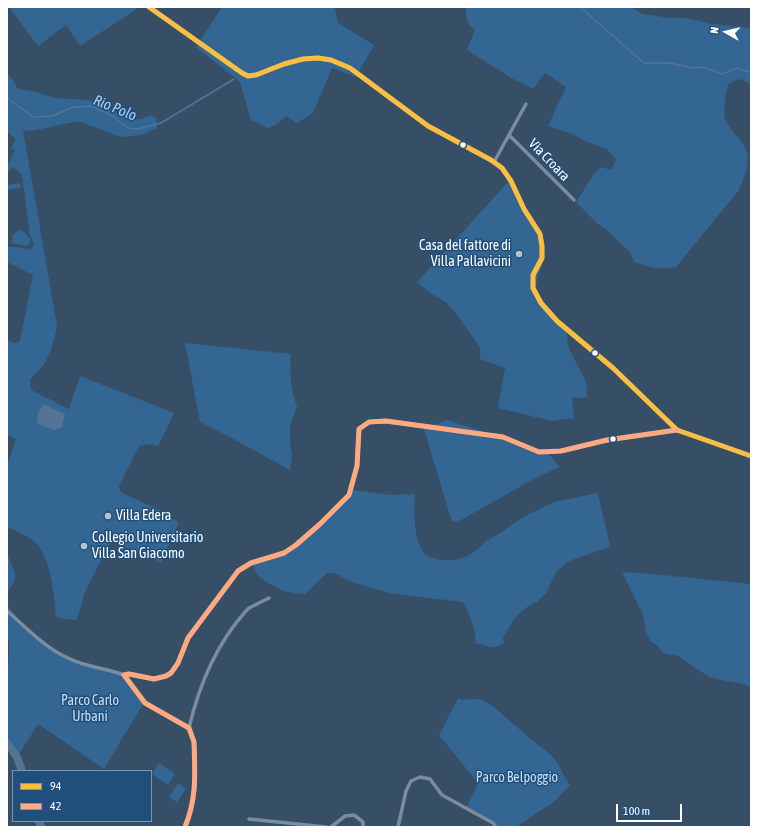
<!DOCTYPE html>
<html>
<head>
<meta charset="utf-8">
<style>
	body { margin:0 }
	#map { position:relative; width:758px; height:834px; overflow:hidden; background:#364f67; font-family:"Asap Condensed",sans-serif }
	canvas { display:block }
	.frame { position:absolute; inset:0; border:8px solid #fff; pointer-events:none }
	.legend { position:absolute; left:12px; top:770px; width:140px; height:52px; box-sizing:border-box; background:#214f7c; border:1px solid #7a95b0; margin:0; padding:5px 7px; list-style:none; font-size:12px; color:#fff }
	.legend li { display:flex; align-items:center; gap:8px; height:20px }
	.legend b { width:20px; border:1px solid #7a95b0 }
	.north { position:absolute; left:706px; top:12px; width:40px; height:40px; -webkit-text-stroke:3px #214f7c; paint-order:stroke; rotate:278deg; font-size:11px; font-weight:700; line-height:16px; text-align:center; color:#fff }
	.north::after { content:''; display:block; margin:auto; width:14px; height:18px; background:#fff; clip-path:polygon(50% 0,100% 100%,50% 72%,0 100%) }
	.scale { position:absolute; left:616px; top:804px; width:66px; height:18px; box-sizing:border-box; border:2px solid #fff; border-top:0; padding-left:5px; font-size:12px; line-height:14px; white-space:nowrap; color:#fff; -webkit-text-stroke:3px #214f7c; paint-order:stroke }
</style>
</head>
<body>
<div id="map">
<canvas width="758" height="834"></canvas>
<div class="frame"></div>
<ul class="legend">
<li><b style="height:5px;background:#fbbe40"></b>94</li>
<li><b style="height:5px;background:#ffa980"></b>42</li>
</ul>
<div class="north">N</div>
<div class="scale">100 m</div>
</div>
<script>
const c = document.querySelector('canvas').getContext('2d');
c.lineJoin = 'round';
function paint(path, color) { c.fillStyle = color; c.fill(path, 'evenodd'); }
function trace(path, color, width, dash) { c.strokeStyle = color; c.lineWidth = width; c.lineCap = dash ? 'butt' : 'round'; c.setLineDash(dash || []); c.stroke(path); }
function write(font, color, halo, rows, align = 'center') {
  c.font = font + ' "Asap Condensed",sans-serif'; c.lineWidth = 3; c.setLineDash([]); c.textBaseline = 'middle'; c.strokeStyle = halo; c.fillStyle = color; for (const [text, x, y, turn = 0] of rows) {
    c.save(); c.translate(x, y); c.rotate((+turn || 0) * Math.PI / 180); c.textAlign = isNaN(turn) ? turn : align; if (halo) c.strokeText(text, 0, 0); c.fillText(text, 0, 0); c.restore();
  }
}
paint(new Path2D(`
	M9 7H137V9L80 46 66 25 38 46Z
	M222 7H333L335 8 338 23 374 45 356 77 332 68 313 113 297 123 286 116 276 125 268 128 251 120 240 82 196 47Z
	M466 7H631L642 14 671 18H685L712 24 751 28V87L748 82 739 79 728 84C726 94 723 108 725 118 729 130 738 136 744 146 753 160 744 177 739 190L676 267C659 270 651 268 635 262L629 251 611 234 597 223 576 202 594 174 601 167 611 170 616 160 607 149 585 141 572 134 548 126 566 87 545 73 533 89 515 80 467 50 475 30C466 25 466 17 466 7Z
	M7 75H9L18 89 37 92 54 98 87 100 102 104 129 120 142 119 151 115 156 118 157 128 142 135 120 137 78 121 31 131 23 130 57 326C53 346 48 366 30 379L31 390 69 409 80 376 174 413 158 446 149 444 139 446 119 486V489L122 493 160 510 179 523 161 562 111 541C104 557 95 571 87 587 82 597 82 609 76 620L64 619 56 616C54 595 51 557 35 542 27 535 16 531 7 527V465L16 439 7 435V340L15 343 20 341 33 275 7 262V247H16L31 250 34 244 30 235 22 174 12 167 9 172 7 171V166L15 151 11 148 15 141 14 138 7 131Z
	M510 180 538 235 543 249 541 268 535 287 538 296 556 322 567 333C566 359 590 372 587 397L581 398 572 397 574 418 552 421 498 408 505 368 480 359V347L457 315 446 302 430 293 417 282Z
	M20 183 21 188 7 190V185Z
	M19 230 23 231 30 238V243L27 246 11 243 13 235Z
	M185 343 291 354C289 374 291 389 297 407L292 419 290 428V442L292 455 290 470 230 437 200 422Z
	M447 420 546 451 560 467 539 476 461 520 452 522 424 429Z
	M353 490 391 495 415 494C414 510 413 542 425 554 428 556 433 558 436 559 455 564 474 556 486 541L497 535 523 517 554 502 598 493 610 547 569 561 557 571 546 593 538 601 527 607 516 616 503 637 504 643C495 650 486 646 476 643 475 628 470 615 463 602L389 593 355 583 334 573H327L305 594C289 593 284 592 270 584 259 578 254 573 252 560L291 548 339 507Z
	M7 553 15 573V580L8 592V606L22 624 35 635 67 658 119 671 143 704 104 769 38 724 17 757 7 743V674L9 657V641L7 636Z
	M622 572 652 574 751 584V687L739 683 726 681 710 677 700 671 678 656 663 653 657 645 650 641 646 632 643 615Z
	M458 698 462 700 473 699 482 700 493 706 528 737 551 755 557 762 567 781 570 785 555 801 516 827H497L467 807 478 783 439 735Z
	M159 763 175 774 168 785 152 774Z
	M178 783 186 789 177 802 169 797Z`), '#346693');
paint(new Path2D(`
	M43 404 65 414 62 427 54 430 38 424 37 415Z`), '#537494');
trace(new Path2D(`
	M580 7 644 63H669L693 68 704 67 722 74 737 68 749 72 751 71
	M7 98 33 117 52 116 74 107 91 106 113 116 128 128 138 129 161 123 234 79`), '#537494', 1.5);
trace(new Path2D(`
	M7 743 17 757 22 771
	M39 821 41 827`), '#537494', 8);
trace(new Path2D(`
	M509 135 574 200
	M494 162 526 104
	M7 611C26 627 45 648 68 658 85 667 106 668 124 675
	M189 728C199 685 215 646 245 612L249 608 269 598
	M249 819 326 827
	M331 827 345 816 354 815 363 822V827
	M398 827 406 791 411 781 420 777 430 779 442 795 493 823 496 827`), '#7a8c9e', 3.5);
trace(new Path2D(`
	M149 7 242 73 248 76 256 75 284 64 303 59 318 58 331 60 350 68 428 126 491 160 502 168 511 181 524 209 540 234 542 246V258L533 275V288L541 303 557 321 613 368 677 430 751 456
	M185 827C197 798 195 773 194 742L189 728 145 703 124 675 129 674 154 679 166 676 171 673 178 663 188 638 238 571 251 563 284 553 296 545 320 524 349 495 357 466 359 429 369 422 386 421 503 437 539 452 561 451 607 440 677 430`), '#7a8c9e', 4.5);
trace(new Path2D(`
	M149 7 242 73 248 76 256 75 284 64 303 59 318 58 331 60 350 68 428 126 491 160 502 168 511 181 524 209 540 234 542 246V258L533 275V288L541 303 557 321 613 368 677 430 751 456`), '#fbbe40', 5);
trace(new Path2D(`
	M185 827C197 798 195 773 194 742L189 728 145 703 124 675 129 674 154 679 166 676 171 673 178 663 188 638 238 571 251 563 284 553 296 545 320 524 349 495 357 466 359 429 369 422 386 421 503 437 539 452 561 451 607 440 677 430`), '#ffa980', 5);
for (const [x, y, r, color] of [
	[463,145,3.5,"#fff"],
	[519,254,4,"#b9c1ca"],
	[595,353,3.5,"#fff"],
	[613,439,3.5,"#fff"],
	[108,516,4,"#b9c1ca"],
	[84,546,4,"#b9c1ca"]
]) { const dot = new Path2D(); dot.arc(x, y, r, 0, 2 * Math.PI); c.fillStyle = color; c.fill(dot); trace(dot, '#214f7c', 1.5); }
write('14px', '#fff', '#214f7c', [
	["Via Croara",549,160,46]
]);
write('14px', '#fff', '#214f7c', [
	["Casa del fattore di",511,246,"right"],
	["Villa Pallavicini",511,262,"right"],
	["Villa Edera",116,516],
	["Collegio Universitario",92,538],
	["Villa San Giacomo",92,554]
], 'left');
write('14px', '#c7dff5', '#214f7c', [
	["Parco Carlo",90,701],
	["Urbani",90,717],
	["Parco Belpoggio",517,778]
]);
write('italic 15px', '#aed0ee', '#214f7c', [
	["Rio Polo",115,108,22]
]);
</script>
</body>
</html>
